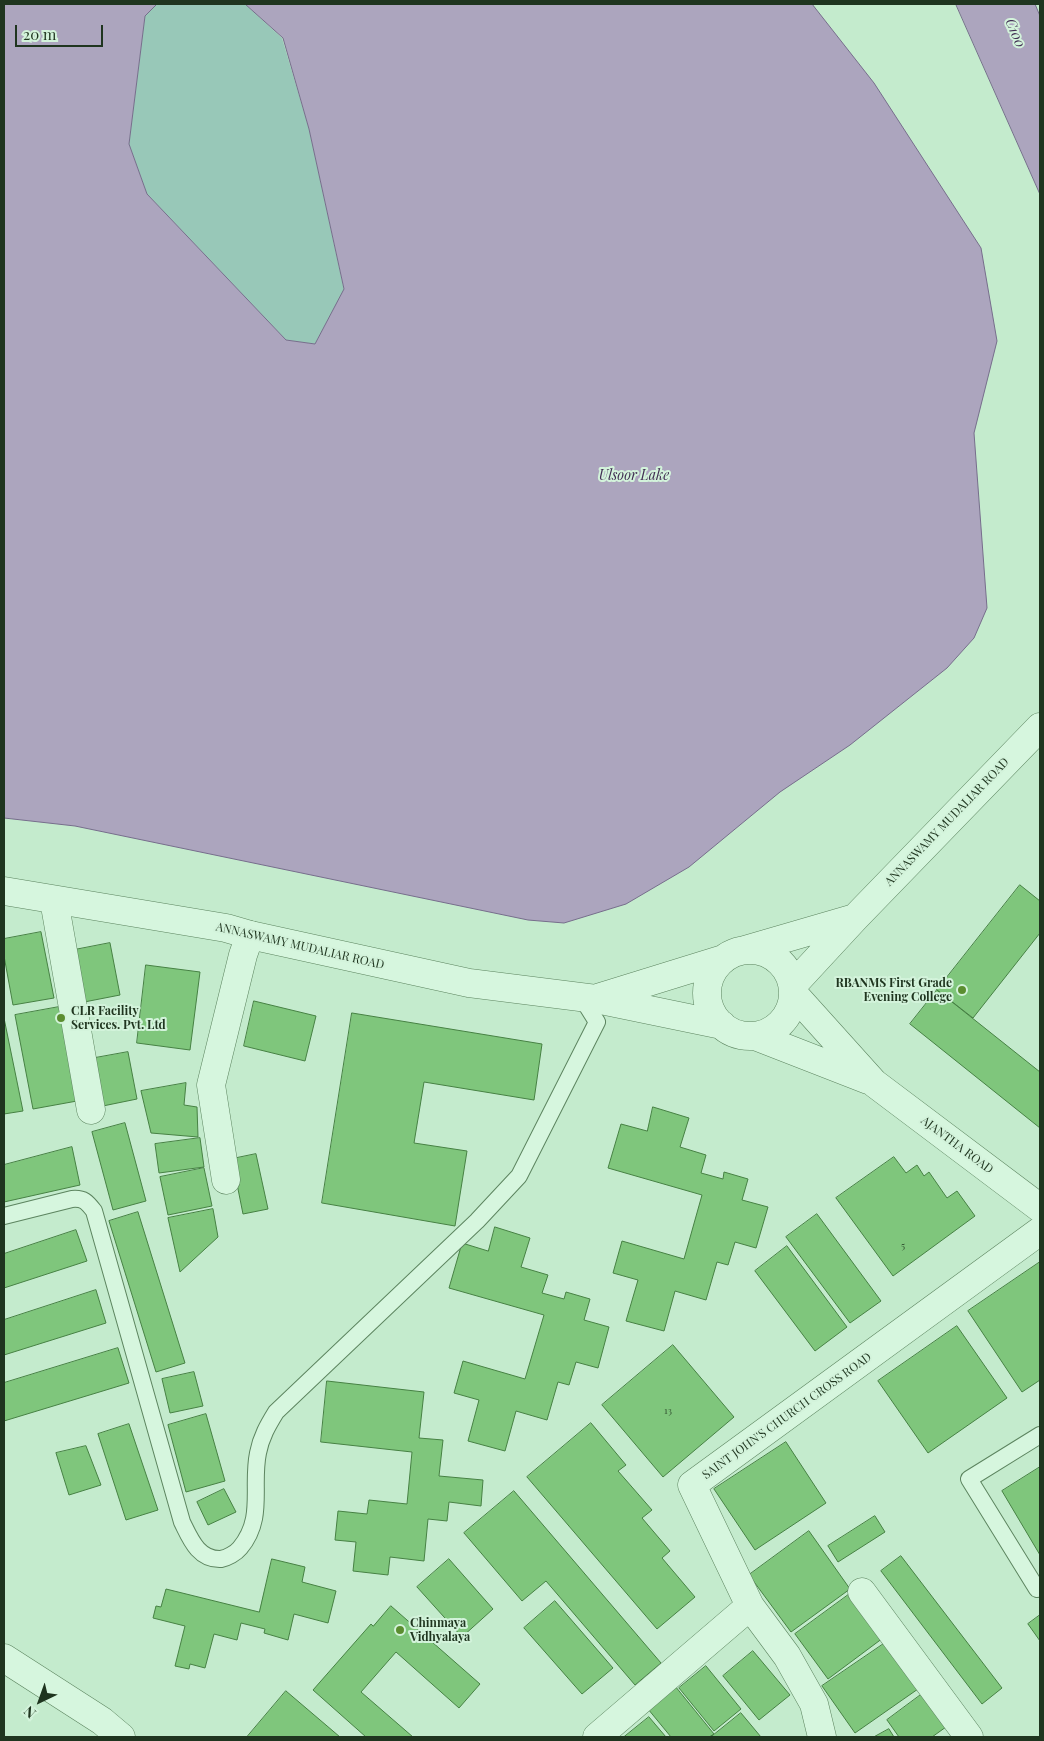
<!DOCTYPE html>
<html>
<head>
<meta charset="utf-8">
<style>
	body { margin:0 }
	#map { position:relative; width:1044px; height:1741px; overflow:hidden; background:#c4ebcd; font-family:"Playfair Display",serif }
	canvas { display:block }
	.frame { position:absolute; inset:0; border:5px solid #1f351f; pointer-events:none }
	.north { position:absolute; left:15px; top:1676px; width:50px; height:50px; -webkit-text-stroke:4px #d3f3db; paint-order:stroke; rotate:222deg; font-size:14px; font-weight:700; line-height:20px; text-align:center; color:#1f351f }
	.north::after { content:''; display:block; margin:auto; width:18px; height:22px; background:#1f351f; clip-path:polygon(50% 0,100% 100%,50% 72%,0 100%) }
	.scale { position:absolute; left:15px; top:25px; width:88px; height:22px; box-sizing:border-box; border:2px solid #1f351f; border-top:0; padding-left:6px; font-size:15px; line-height:18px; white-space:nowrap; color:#1f351f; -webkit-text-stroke:4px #d3f3db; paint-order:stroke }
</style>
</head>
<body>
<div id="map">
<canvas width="1044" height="1741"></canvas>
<div class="frame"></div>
<div class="north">N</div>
<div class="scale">20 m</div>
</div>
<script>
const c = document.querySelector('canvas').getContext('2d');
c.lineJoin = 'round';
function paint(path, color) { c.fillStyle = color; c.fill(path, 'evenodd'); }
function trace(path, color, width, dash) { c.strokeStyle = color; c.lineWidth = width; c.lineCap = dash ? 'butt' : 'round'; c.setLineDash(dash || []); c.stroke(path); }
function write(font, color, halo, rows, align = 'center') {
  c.font = font + ' "Playfair Display",serif'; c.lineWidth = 4; c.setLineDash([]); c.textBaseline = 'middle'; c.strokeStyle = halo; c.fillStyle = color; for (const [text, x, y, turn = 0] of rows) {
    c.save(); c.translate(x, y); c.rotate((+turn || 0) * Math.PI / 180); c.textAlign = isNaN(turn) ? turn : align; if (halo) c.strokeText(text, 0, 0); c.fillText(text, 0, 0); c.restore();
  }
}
paint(new Path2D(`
	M157 4H245L282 38 309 129 344 290 315 344 286 340 147 194 129 144 145 16Z`), '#98c8b8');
const water = new Path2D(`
	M4 4H157L145 16 129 144 147 194 286 340 315 344 344 289 309 129 283 38 245 4H812L874 83 981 248 997 341 974 433 987 608 974 638 947 668 850 745 780 792 689 867 626 904 564 923 528 920 75 826 4 818Z
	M956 4H1035L1040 16V194Z`);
paint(water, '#aca5be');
trace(water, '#766d8b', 1);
const building = new Path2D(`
	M1020 885 1040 901V933L973 1018 937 990Z
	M41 932 54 998 13 1005 4 956V939Z
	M110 943 120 995 74 1004 64 952Z
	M146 965 200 972 190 1050 137 1043Z
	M937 990 1040 1072V1128L910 1024Z
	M254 1001 316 1016 305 1061 244 1046Z
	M59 1007 77 1101 33 1109 15 1015Z
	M352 1013 542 1044 534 1100 424 1082 414 1143 467 1151 455 1226 322 1203Z
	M4 1018 23 1111 4 1114Z
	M128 1052 137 1099 93 1108 84 1060Z
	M186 1083 184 1105 197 1107 198 1137 151 1133 141 1091Z
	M653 1107 689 1118 680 1147 706 1155 701 1173 723 1179 724 1172 748 1179 742 1200 768 1207 756 1248 735 1242 728 1265 717 1262 706 1300 675 1291 664 1331 626 1321 638 1280 613 1273 622 1241 684 1259 702 1195 608 1168 621 1124 647 1131Z
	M125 1123 146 1201 113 1210 92 1132Z
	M200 1138 204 1167 159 1173 155 1144Z
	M72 1147 80 1185 4 1202V1165Z
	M256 1154 268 1209 243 1214 232 1159Z
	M894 1157 906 1173 917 1165 924 1176 929 1172 947 1198 957 1191 975 1216 893 1276 836 1198Z
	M204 1168 212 1206 168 1215 160 1177Z
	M213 1209 218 1237 180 1272 168 1218Z
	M138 1212 185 1363 156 1372 109 1221Z
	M817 1214 881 1301 850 1323 786 1237Z
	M495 1227 530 1238 521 1267 548 1275 542 1293 564 1299 566 1292 590 1299 584 1320 609 1327 598 1368 576 1362 569 1385 558 1382 547 1420 516 1411 505 1451 468 1441 479 1400 454 1393 463 1361 525 1379 544 1315 449 1288 462 1243 488 1251Z
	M76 1230 87 1261 4 1288V1254Z
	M787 1246 847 1327 815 1351 755 1271Z
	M1040 1262V1380L1022 1392 968 1311Z
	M96 1290 106 1323 4 1355V1320Z
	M957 1326 1007 1398 928 1453 878 1381Z
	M673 1345 734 1417 663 1477 602 1405Z
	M118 1348 129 1383 4 1421V1383Z
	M194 1372 203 1406 170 1413 162 1379Z
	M327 1381 424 1392 419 1438 443 1440 439 1476 483 1480 481 1506 449 1502 447 1521 428 1519 424 1561 390 1557 388 1575 353 1571 356 1542 335 1540 338 1511 367 1514 369 1500 407 1504 412 1452 321 1442Z
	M206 1414 225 1481 186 1492 168 1425Z
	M591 1423 626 1465 618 1471 652 1510 642 1518 670 1551 662 1558 695 1597 657 1629 527 1477Z
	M129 1424 158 1510 126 1520 98 1434Z
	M786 1442 826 1503 755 1550 714 1489Z
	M86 1446 101 1485 69 1495 56 1453Z
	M1040 1467V1555L1002 1491Z
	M224 1489 236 1512 208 1525 197 1502Z
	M514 1491 661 1663 635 1685 546 1581 522 1601 464 1533Z
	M875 1516 885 1532 838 1562 828 1546Z
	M809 1531 850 1589 791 1632 749 1575Z
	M901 1556 1002 1688 982 1704 881 1571Z
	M272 1559 305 1567 302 1582 336 1591 328 1623 294 1614 288 1640 264 1633 265 1629 241 1623 237 1640 214 1634 205 1668 190 1664 189 1669 175 1666 185 1626 153 1618 156 1606 161 1607 166 1589 259 1612Z
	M449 1559 493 1609 462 1637 417 1587Z
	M851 1593 883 1638 828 1679 795 1634Z
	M555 1601 613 1668 582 1694 524 1628Z
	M391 1606 480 1684 459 1708 396 1652 361 1692 413 1737H366L313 1690 371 1624 373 1626Z
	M1040 1615V1641L1028 1624Z
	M885 1643 918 1689 855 1733 822 1686Z
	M753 1651 790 1695 759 1720 723 1676Z
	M706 1666 741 1709 714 1731 679 1688Z
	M675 1686 714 1734 709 1737H671L648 1709Z
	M286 1691 340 1737H247Z
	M922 1694 946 1727 932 1737H899L887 1720Z
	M741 1713 761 1737H711Z
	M649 1717 666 1737H624Z
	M889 1729 894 1737H874Z`);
paint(building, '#7fc67c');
trace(building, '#468143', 1);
const service = new Path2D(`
	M4 1216 72 1199C84 1198 87 1202 94 1211L182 1522C190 1538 198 1560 221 1559 227 1558 236 1553 240 1548 265 1518 251 1487 258 1453 261 1437 268 1425 276 1412L477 1221 519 1176 597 1022 582 998
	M1040 1435 969 1479 1037 1589 1040 1587`);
const minor = new Path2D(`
	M54 900 91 1110
	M226 1180 211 1085 243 955 250 935
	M862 1592 969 1737
	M4 1658 102 1721 121 1737
	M597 1737 750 1606
	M822 1737 814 1704 787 1656 750 1606 692 1485 1040 1231`);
const tertiary = new Path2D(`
	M4 891 226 928 250 935 469 983 596 999 722 1025
	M745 950 855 918
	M707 993a43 43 0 1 1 86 0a43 43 0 1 1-86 0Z
	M793 985 855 918 1040 727
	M793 993 874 1083 1040 1208
	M597 998 723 959
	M755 1036 868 1080`);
trace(service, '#5c845f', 18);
trace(minor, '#5c845f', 29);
trace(tertiary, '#5c845f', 29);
trace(service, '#d6f6de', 16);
trace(minor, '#d6f6de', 28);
trace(tertiary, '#d6f6de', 28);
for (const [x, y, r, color] of [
	[962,990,5,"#5b8e30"],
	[61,1018,5,"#5b8e30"],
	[400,1630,5,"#5b8e30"]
]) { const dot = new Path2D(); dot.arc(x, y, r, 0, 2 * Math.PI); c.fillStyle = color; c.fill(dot); trace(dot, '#d3f3db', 2); }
write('10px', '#375936', null, [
	["5",903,1246],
	["13",668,1411]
]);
write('12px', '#1f351f', '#d3f3db', [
	["ANNASWAMY MUDALIAR ROAD",947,822,-46],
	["ANNASWAMY MUDALIAR ROAD",300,946,13],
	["AJANTHA ROAD",957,1145,37],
	["SAINT JOHN'S CHURCH CROSS ROAD",787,1416,-36]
]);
write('bold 12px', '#1f351f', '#d3f3db', [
	["RBANMS First Grade",952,983,"right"],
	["Evening College",952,997,"right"],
	["CLR Facility",71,1011],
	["Services. Pvt. Ltd",71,1025],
	["Chinmaya",410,1623],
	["Vidhyalaya",410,1637]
], 'left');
write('italic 14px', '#412f53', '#d3f3db', [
	["C100",1015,33,67],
	["Ulsoor Lake",634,476]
]);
</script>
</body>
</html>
